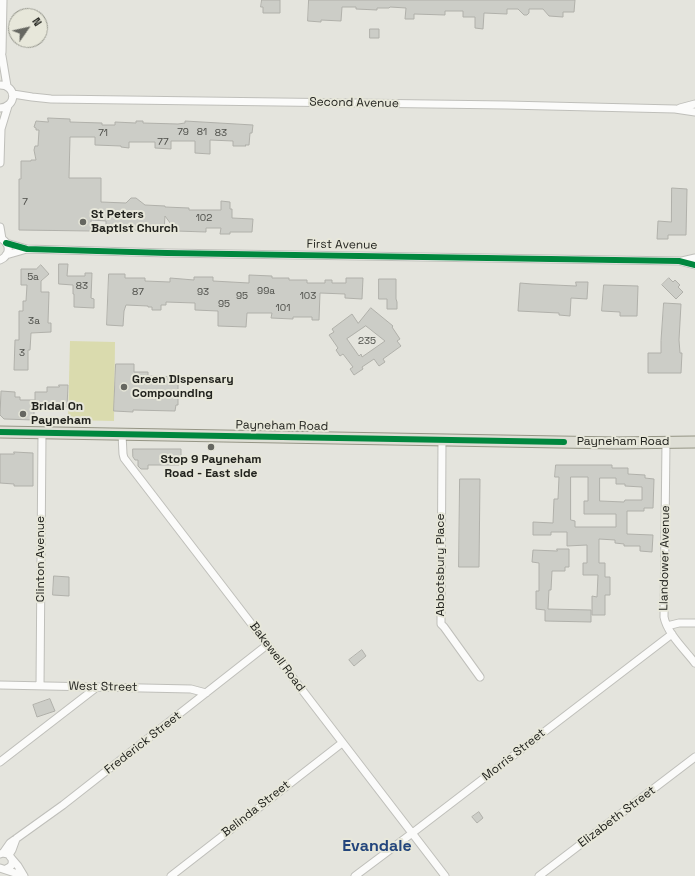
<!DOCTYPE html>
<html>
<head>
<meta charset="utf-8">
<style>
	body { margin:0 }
	#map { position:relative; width:695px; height:876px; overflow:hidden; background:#e4e4dd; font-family:"Space Grotesk",sans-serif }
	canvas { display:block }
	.north { position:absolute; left:8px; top:8px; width:40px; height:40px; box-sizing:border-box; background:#e7e7da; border:1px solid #98998f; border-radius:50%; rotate:56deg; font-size:11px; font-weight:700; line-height:16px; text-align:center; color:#22231e }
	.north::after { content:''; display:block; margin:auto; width:14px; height:18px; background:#666761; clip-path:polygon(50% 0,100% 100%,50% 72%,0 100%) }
</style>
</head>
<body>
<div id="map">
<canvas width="695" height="876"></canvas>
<div class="north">N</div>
</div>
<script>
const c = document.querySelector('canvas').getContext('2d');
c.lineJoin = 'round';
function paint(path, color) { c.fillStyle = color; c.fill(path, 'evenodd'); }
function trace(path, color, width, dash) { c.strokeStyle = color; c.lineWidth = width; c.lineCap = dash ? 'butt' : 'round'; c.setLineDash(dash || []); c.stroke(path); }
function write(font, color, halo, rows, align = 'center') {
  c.font = font + ' "Space Grotesk",sans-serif'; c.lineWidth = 4; c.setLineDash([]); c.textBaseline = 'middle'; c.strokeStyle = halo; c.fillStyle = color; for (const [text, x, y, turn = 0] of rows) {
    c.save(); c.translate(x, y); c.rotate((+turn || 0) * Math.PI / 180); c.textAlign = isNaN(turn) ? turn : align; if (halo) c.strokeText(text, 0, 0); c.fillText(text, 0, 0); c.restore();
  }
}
paint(new Path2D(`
	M70 341 115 342 114 421 68 420Z`), '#dadbae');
const building = new Path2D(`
	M262 0H280V13H263V7H261Z
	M309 0H575L574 12H563V17L549 16 543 9H529V13L527 15H524L518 9H507V14L484 13 483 29 475 28V17H463V11H445V15L414 14V19H405L406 8 390 7 389 8H377V10L356 9V7H342L341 21 321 20V22L308 21Z
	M370 29H379V38H370Z
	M48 118 70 119V122L102 123V125H115V122L136 123V121H143V123L178 124 185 123V121L253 125 252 133H250L249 145H245L246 146H233V141L210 140V154L195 153V141H171V149L155 148V142H129V148L121 147V146L95 145V137H70L69 178H101V202L126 203 131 198H136L145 205 165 206V207L189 208V210H221V201L230 202V209H232V218L253 219 252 232H230V234H220L221 228H206V232L176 231 165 216 164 231 134 230V228L106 227V221L91 220V231L19 230V179H21V161H31V160H36L34 150 35 146H38L39 130H36V128L34 127 36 121 48 122Z
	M672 188 687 189 686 235H668V239H657L658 221 671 222Z
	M59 264H68L67 276H85V273H92L91 298 94 299V308L74 307V294H73V285L59 284Z
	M41 265 49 274 41 281V292H49L48 323H51V332L31 333 30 350H28V370H14L15 340H19V311H23V301H26L27 285H21V269H36Z
	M109 274H125V278H145V281L170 282V278L194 280V277H213V281L249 283V275L272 276V278H289V280H307V283H325V280H332V283H346V278H363L362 299 345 298V294L320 293 319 320H312V317H293V319L271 318 272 313H247L246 327 218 326V311L195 310V303L166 302V305H161V310H152V307H148V306L126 305 124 311 123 326 107 325Z
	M669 278 673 282 675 280 680 285 678 287 683 292 676 299 662 285Z
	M379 279H396V299L397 302V309H387V299H379Z
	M576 282H588L587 299 571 298 570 316 559 315V313L518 311 520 283 532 284 576 286Z
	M604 285 638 286 637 316H620V312L602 311Z
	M664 303 681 304 679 340 680 353H682L681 373H648V353H661V341Z
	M371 308 393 326 392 327 400 339 397 341 401 346 383 359 385 362 379 366 374 359 362 367 363 369 354 375 350 369 353 367 343 354 340 356 336 350 338 348 329 335 334 332 332 329 352 314 358 323ZM366 326 385 341 362 357 361 354 359 356 347 339Z
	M116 364H134V372H148V376L178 377V405H176L175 411 133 410V412L114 411Z
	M59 385H68L67 407 42 406 41 411 34 410V420L4 419 0 415 1 391 15 392V397H20V400H35V392H47V387H59Z
	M133 449H181V465H148V469H141L138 466V460H135L133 457Z
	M14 452 33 453V486H14V484L0 483V454H14Z
	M556 465H612V468H628V474L645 475V478L654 479 653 508H644V511H627V534L653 535 652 552 640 551V546H624V544L615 543V540L599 539V563H605V577H610V595H605V615H592V596L597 597 598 575H583V563H587V545L567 546V532H551V535H533V522L553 523 554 499H558L559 477H555ZM571 477H588V501H584V514H616V527H575V521L571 520ZM600 478H616V484H625V486L642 487V500H625L624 502 600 501Z
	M460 479H480L479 567H459Z
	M557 549H569V567H565V571H552L551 590H549L548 609 591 610V622L545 621V610L536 609V591H539V563L532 562 533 550 557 551Z
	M54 576 69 577V596L53 595Z
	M362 650 366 656 354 666 349 660Z
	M50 699 55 711 37 717 33 705Z
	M479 812 483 818 477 823 472 817Z`);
paint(building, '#cccdc7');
trace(building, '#b0b0aa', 1);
const minor = new Path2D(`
	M2 56 7 86
	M0 62 2 52 3 0
	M0 85C17 85 17 107 0 108
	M13 94 32 97 51 99 507 105 675 109 695 112
	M680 108 695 104
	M0 163 1 129 8 106
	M0 227 2 239
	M0 238C11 243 11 255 0 260
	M6 243 27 249 167 253 679 261 695 265
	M6 255 27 249
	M682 261 695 258
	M122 434 123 454 124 458 445 876
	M442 440 441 620V624L444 627 480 677
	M666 443 664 617C667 633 685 650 695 663
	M667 626 679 623H695
	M0 685 191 689 206 693
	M40 686 42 433
	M0 762 97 687
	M3 853 10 843 63 805 267 645
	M0 854 3 853 8 854 12 859C13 865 11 867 6 869
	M9 855 12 850 16 839
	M12 859 18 866 24 876
	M0 868 15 873 20 876
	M171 876 342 743
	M355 876 415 831 672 634
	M539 876 695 757`);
const primary = new Path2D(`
	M0 432 615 443 695 442`);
trace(minor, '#bfbfba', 9);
trace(primary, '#959585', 13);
trace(minor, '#fbfbfa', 7);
trace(primary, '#deded5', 11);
trace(new Path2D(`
	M6 243 27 249 167 253 679 261 695 265
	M0 432 564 442`), '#00873e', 6);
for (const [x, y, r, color] of [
	[83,222,4,"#666761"],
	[124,387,4,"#666761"],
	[23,414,4,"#666761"],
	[211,447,4,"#666761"]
]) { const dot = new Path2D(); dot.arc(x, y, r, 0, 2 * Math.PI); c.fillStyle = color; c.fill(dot); trace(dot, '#e7e7da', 1.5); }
write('10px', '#4d4e49', null, [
	["79",183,132],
	["81",202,132],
	["71",103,133],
	["83",221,133],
	["77",163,142],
	["7",25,202],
	["102",204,218],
	["5a",33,277],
	["83",82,286],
	["99a",266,291],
	["87",138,292],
	["93",203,292],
	["95",242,296],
	["103",308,296],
	["95",224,304],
	["101",283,308],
	["3a",34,321],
	["235",367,341],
	["3",22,353]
]);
write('12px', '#22231e', '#e7e7da', [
	["Second Avenue",354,103,1],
	["First Avenue",342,245,1],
	["Payneham Road",282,426,1],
	["Payneham Road",623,442],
	["Llandower Avenue",665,558,-89],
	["Clinton Avenue",41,559,-90],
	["Abbotsbury Place",441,565,-90],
	["Bakewell Road",277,657,53],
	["West Street",103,687,1],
	["Frederick Street",143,743,-38],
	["Morris Street",514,755,-38],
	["Belinda Street",256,809,-38],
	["Elizabeth Street",617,817,-37]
]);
write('bold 12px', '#22231e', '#e7e7da', [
	["St Peters",91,215],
	["Baptist Church",91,229],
	["Green Dispensary",132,380],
	["Compounding",132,394],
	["Bridal On",31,407],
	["Payneham",31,421],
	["Stop 9 Payneham",211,460,"center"],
	["Road - East side",211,474,"center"]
], 'left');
write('bold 16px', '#23457c', '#e7e7da', [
	["Evandale",377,847]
]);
</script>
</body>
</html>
